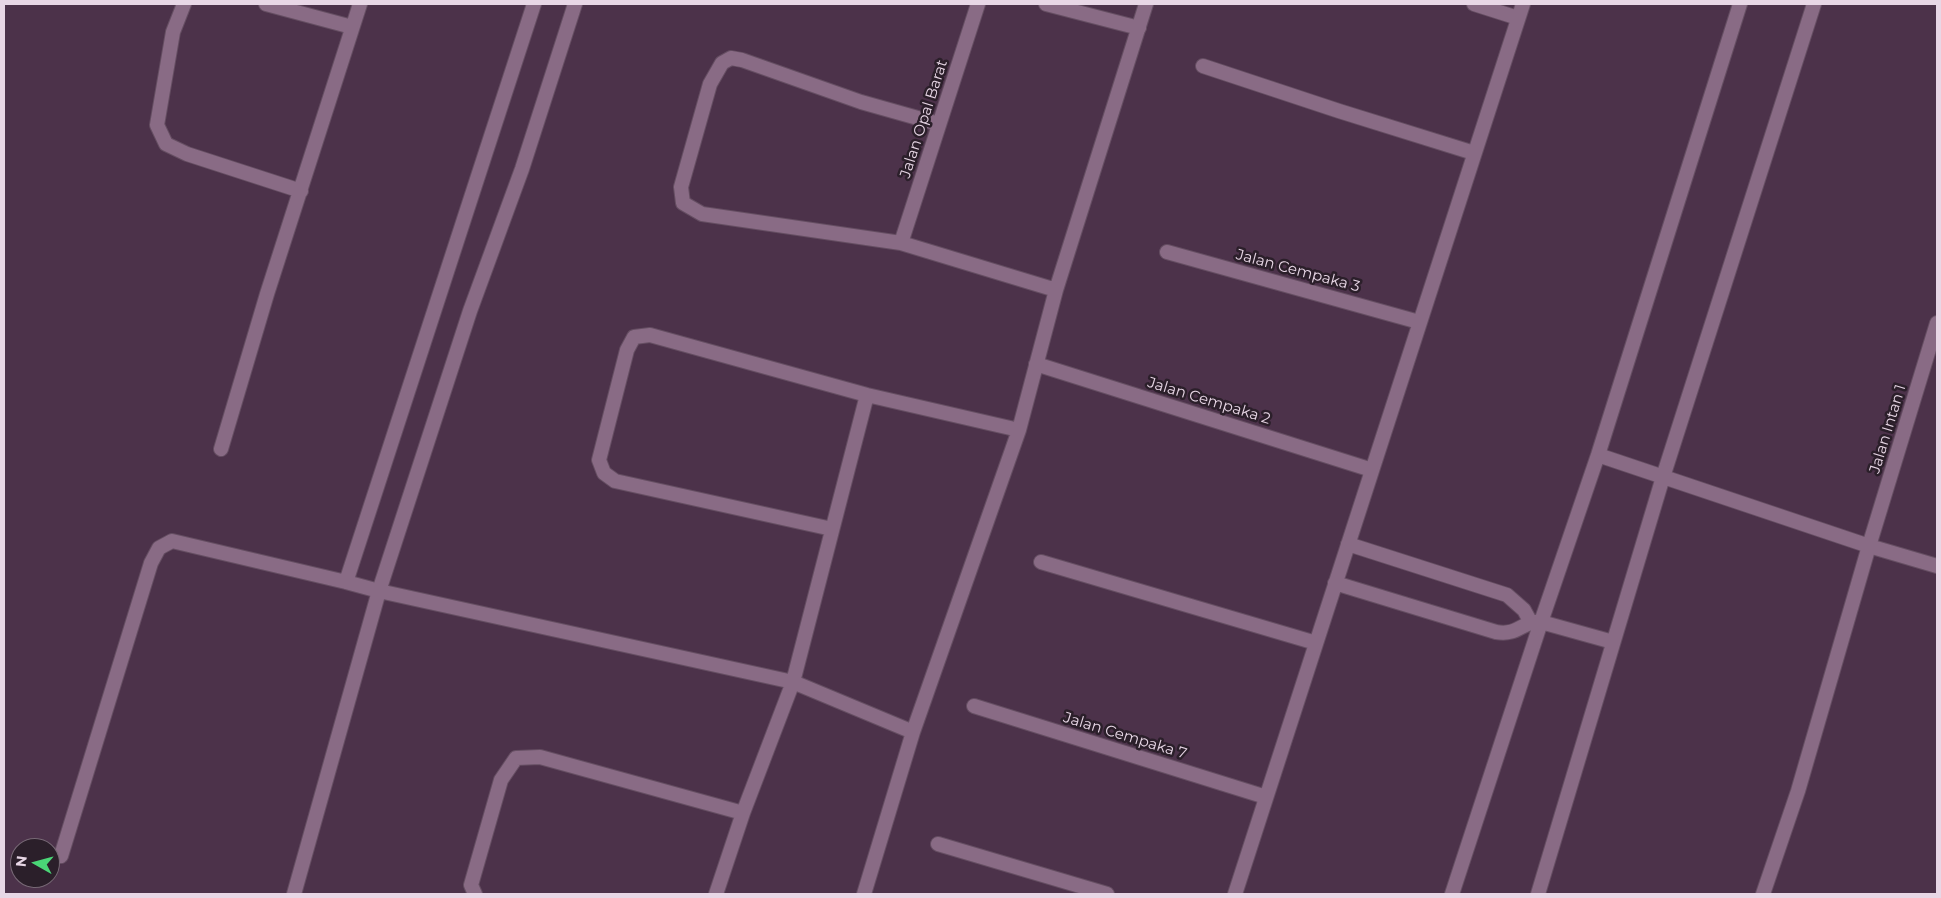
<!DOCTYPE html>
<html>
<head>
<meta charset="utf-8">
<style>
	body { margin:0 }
	#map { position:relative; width:1941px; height:898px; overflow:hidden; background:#4c324a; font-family:Montserrat,sans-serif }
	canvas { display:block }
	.frame { position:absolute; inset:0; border:5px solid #e8d7e6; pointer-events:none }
	.north { position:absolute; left:10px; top:838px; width:50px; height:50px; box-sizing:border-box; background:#2b1f2a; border:1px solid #776975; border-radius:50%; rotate:277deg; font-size:14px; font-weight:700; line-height:20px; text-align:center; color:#e8d7e6 }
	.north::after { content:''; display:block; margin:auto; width:18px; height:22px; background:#4ad677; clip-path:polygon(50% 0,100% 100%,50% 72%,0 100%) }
</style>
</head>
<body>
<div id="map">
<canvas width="1941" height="898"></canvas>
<div class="frame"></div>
<div class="north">N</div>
</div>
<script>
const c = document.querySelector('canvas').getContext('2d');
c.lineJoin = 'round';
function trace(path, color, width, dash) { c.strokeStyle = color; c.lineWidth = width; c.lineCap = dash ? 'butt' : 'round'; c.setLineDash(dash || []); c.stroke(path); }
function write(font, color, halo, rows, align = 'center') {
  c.font = font + ' Montserrat,sans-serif'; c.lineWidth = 5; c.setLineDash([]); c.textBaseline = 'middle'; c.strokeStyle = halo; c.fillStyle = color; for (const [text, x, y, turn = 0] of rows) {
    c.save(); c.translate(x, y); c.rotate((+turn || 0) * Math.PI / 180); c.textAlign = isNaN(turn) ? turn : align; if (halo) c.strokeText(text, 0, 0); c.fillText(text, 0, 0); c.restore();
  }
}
const minor = new Path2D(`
	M184 4 173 32 157 125 166 144 187 154 301 191
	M266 4 352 27
	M1046 4 1139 28
	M1474 4 1518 18
	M1203 66 1339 111 1474 153
	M939 124 861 102 742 60 731 58 722 63 710 84 681 187 683 203 702 214 901 243 1056 290
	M901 243 978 4
	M1167 252 1419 322
	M1036 364 1372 470
	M221 449 267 294 360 4
	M1598 455 1869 546 1937 566
	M832 529 615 481 604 473 599 460 627 350 634 337 650 335 867 395 1019 430
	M1348 544 1507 595 1524 610 1530 621
	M1041 562 1316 643
	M346 582 534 4
	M1335 583 1496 632C1520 636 1522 620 1541 622L1613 642
	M974 706 1266 797
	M938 844 1107 894
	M61 856 151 563 159 548 172 541 346 582 379 591 793 682 913 732
	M294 894 379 591 470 311 522 169 575 4
	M475 894 471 885 501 780 516 758 540 757 743 813
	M716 894 743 813 793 682 867 395
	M864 894 913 732 1019 430 1056 290 1146 4
	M1235 894 1523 4
	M1452 894 1541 622 1598 455 1740 4
	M1538 894 1663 477 1814 4
	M1763 894 1798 791 1869 546 1937 323`);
trace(minor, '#654e62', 16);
trace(minor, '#896b85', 14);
write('15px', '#e8d7e6', '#2b1f2a', [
	["Jalan Opal Barat",924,119,-72],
	["Jalan Cempaka 3",1298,271,15],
	["Jalan Cempaka 2",1209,401,17],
	["Jalan Intan 1",1888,429,-73],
	["Jalan Cempaka 7",1125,736,17]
]);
</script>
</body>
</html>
